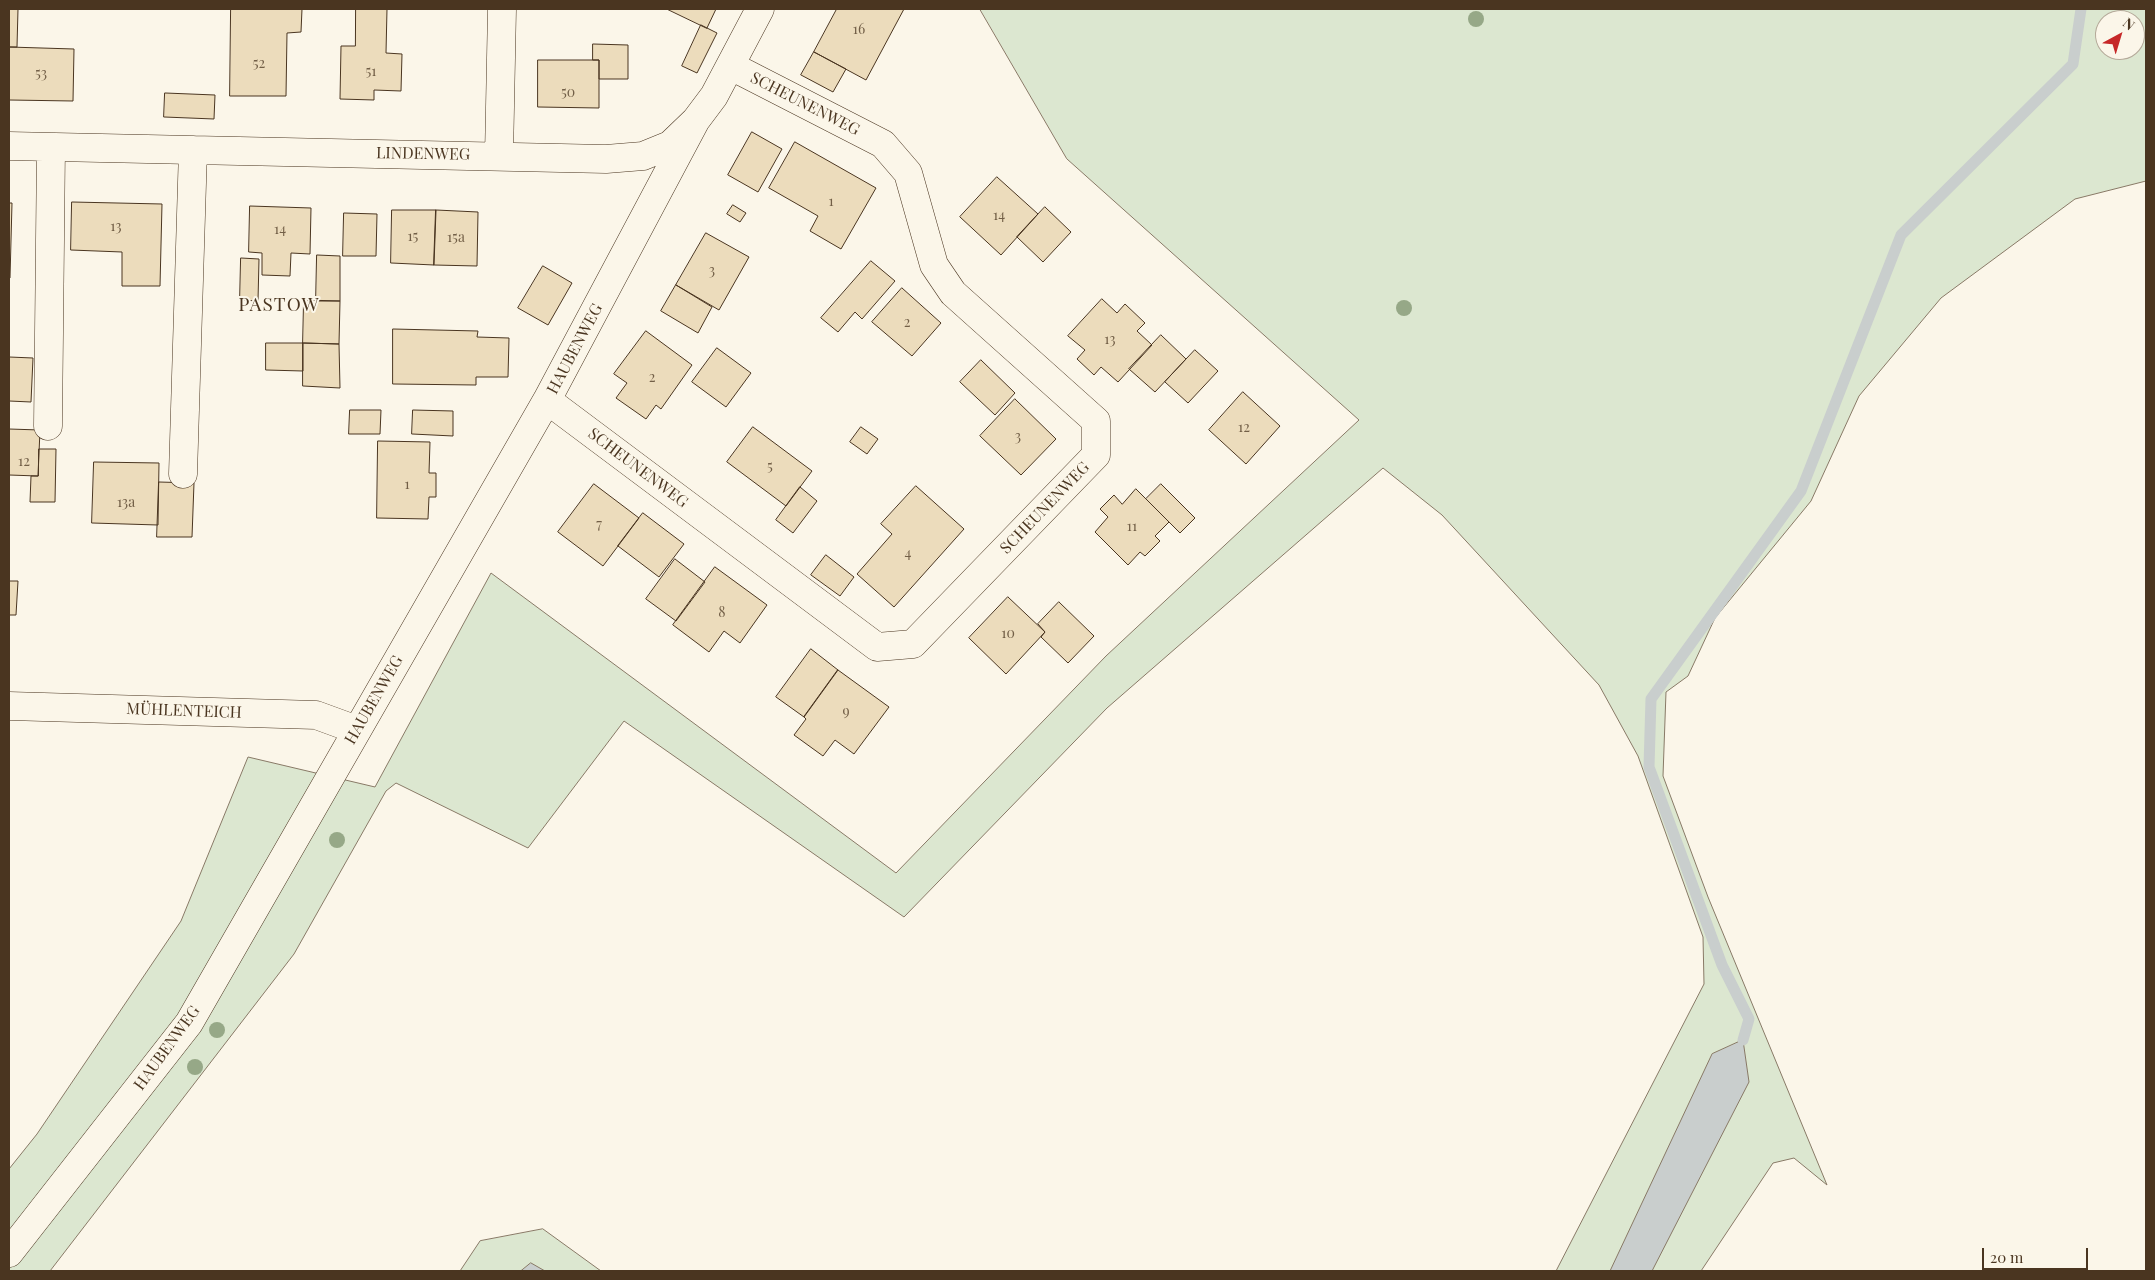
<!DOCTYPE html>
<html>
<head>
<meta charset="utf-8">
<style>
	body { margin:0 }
	#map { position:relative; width:2155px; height:1280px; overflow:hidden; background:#fbf6e9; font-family:"Playfair Display",serif }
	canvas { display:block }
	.frame { position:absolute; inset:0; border:10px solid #4a3520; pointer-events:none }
	.north { position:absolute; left:2095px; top:10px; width:50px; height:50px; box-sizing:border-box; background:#fbf6e9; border:1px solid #b4a999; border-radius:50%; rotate:39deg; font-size:14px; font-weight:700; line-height:20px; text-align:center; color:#4a3520 }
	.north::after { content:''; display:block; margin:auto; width:18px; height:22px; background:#c62828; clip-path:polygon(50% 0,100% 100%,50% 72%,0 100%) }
	.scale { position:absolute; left:1982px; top:1248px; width:106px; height:22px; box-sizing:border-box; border:2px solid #4a3520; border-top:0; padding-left:6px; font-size:15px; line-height:18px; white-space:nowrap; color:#4a3520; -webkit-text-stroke:4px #fbf6e9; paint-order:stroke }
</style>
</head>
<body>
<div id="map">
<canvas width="2155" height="1280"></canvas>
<div class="frame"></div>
<div class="north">N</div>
<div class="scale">20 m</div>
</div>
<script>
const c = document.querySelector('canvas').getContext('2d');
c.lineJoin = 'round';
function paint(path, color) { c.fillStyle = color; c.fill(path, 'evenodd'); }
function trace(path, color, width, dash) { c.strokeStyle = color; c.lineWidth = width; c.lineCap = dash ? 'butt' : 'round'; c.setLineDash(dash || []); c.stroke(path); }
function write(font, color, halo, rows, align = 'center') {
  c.font = font + ' "Playfair Display",serif'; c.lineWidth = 4; c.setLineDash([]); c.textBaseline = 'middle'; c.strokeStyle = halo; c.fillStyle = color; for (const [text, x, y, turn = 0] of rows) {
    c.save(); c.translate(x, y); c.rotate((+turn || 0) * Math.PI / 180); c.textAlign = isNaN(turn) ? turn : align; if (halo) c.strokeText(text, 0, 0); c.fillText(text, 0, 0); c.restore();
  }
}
const green = new Path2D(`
	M980 9H2146V181L2075 199 1941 298 1859 396 1811 501 1715 618 1688 676 1666 692 1663 776 1708 897 1827 1185 1794 1158 1773 1163 1701 1271H1556L1704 984 1703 937 1638 756 1599 685 1442 515 1383 468 1107 708 904 917 624 721 528 848 396 783 386 791 294 954 50 1271H9V1169L37 1134 181 921 248 757 375 787 491 573 896 873 1106 656 1359 420 1067 159ZM2105 20H2135V50H2105Z
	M543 1229 601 1271H460L480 1241Z`);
paint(green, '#dce7d0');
trace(green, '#887966', 1);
const water = new Path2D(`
	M1743 1040 1749 1082 1652 1271H1610L1712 1054Z
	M531 1263 545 1271H521Z`);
paint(water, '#c9cecd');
trace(water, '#887966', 1);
trace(new Path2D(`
	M1743 1040 1749 1019 1722 965 1649 767 1651 699 1801 491 1901 235 2073 64 2081 9`), '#c9cecd', 11);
const building = new Path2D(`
	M9 9H18L17 47H9Z
	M231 9H302L301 32 287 33 286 96H230Z
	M356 9H387L386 53 402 54 401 91 374 90V100L340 99 341 46H355Z
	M667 9H716L707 28Z
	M837 9H904L866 80 814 52Z
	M701 25 717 33 697 73 682 66Z
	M593 44 628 45V79H599V60H593Z
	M9 47 74 49 73 101 9 100Z
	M814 52 846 69 833 92 801 75Z
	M538 60H599V108L538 107Z
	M165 93 215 95 214 119 164 117Z
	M752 132 782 149 758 192 728 175Z
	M795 142 876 188 841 249 810 231 818 216 769 188Z
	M997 177 1038 214 1001 255 960 217Z
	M72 202 162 204 160 286H122V252L71 250Z
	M9 203H12L10 278H9Z
	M733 205 746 213 740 222 727 214Z
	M250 206 311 208 310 254 291 253 290 276 262 275V253L249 252Z
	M1045 207 1071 232 1043 262 1017 237Z
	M392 210H436L434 265 391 263Z
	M436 210 478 212 477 266 434 265Z
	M344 213 377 214 376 256H343Z
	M706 233 749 257 719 310 676 285Z
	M317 255 340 256V301H316Z
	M241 258 259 259 258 301 240 300Z
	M871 261 895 281 862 319 855 312 838 332 821 318Z
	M543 266 572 283 548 325 518 308Z
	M676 285 712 307 698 333 661 311Z
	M902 288 941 323 912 356 872 322Z
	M1102 299 1117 313 1125 304 1145 323 1137 331 1152 345 1118 382 1101 367 1094 375 1077 359 1085 350 1068 336Z
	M304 300 340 301 339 344 303 343Z
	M393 329 478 331 477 337 509 338 508 377H476V385L393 384Z
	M646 331 692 365 661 409 656 405 646 419 616 398 627 383 614 374Z
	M1161 335 1186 359 1155 392 1129 369Z
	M266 343H303V371L266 370Z
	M303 343 339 344 340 388 303 386Z
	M717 348 751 373 726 407 692 382Z
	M1195 350 1218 371 1188 403 1165 382Z
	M9 357 33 358 31 402 9 401Z
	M981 360 1015 393 995 415 960 382Z
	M1243 392 1280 426 1246 464 1209 430Z
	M1015 399 1056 439 1021 475 980 436Z
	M350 410H381L380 434H349Z
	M413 410 453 411V436L412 434Z
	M753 427 812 471 786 506 727 462Z
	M861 427 878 439 867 454 850 442Z
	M9 429 40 430 38 476 9 475Z
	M378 441 430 442 429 473H436V497H429L428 519 377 518Z
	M39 449H56L55 502H30L31 476H38Z
	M94 462 159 463 158 525 92 523Z
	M159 482 194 483 192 537H157Z
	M594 484 639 518 603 566 558 532Z
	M1161 484 1195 518 1180 533 1146 499Z
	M916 486 964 529 894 607 857 574 892 534 881 524Z
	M800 487 817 501 793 533 776 520Z
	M1136 489 1169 522 1155 536 1160 541 1145 556 1140 552 1128 565 1095 532 1108 517 1100 509 1114 495 1122 504Z
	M643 513 684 544 659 577 618 546Z
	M826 555 854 577 840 596 811 575Z
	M675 559 705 582 676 621 646 599Z
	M715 567 767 605 740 643 724 631 709 652 673 625Z
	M9 581H18L16 615H9Z
	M1008 597 1045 632 1006 674 969 638Z
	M1059 602 1094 636 1068 663 1041 637 1045 632 1038 624Z
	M811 649 838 670 804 717 776 697Z
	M838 670 889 707 854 754 835 740 823 756 794 735 806 719 804 717Z`);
paint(building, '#ecdcbc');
trace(building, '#4a3520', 1);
const minor = new Path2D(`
	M9 146 606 159 643 156 670 145 696 120 714 96 760 9
	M499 156 502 9
	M547 400 877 647 913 644 1096 455V421L953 293 934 265 908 173 883 144 731 66
	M48 426 51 147
	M183 474 193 150
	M9 706 316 715 357 730
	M9 1253 189 1023 547 400 696 120`);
trace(minor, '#4a3520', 29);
trace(minor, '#fbf6e9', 28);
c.fillStyle = '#96a887';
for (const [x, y] of [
	[1476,19],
	[1404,308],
	[337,840],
	[217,1030],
	[195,1067]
]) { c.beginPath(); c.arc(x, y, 8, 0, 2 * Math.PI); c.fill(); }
write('14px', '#725f47', null, [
	["16",859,30],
	["52",259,64],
	["51",371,72],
	["53",41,74],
	["50",568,93],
	["1",831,202],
	["14",999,216],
	["13",116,227],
	["14",280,230],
	["15",413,237],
	["15a",456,238],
	["3",712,271],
	["2",907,323],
	["13",1110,340],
	["2",652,378],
	["12",1244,428],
	["3",1018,437],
	["12",24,462],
	["5",770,467],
	["1",407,485],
	["13a",126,503],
	["7",599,525],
	["11",1132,527],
	["4",908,554],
	["8",722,613],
	["10",1008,634],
	["9",846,712]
]);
write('16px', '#4a3520', '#fbf6e9', [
	["SCHEUNENWEG",805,104,27],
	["LINDENWEG",423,154,1],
	["HAUBENWEG",575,349,-62],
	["SCHEUNENWEG",638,468,37],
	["SCHEUNENWEG",1045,508,-46],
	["HAUBENWEG",374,700,-60],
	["MÜHLENTEICH",184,711,2],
	["HAUBENWEG",167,1048,-54]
]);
c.letterSpacing = '1px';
write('19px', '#4a3520', '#fbf6e9', [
	["PASTOW",279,305]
]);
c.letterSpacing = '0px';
</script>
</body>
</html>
